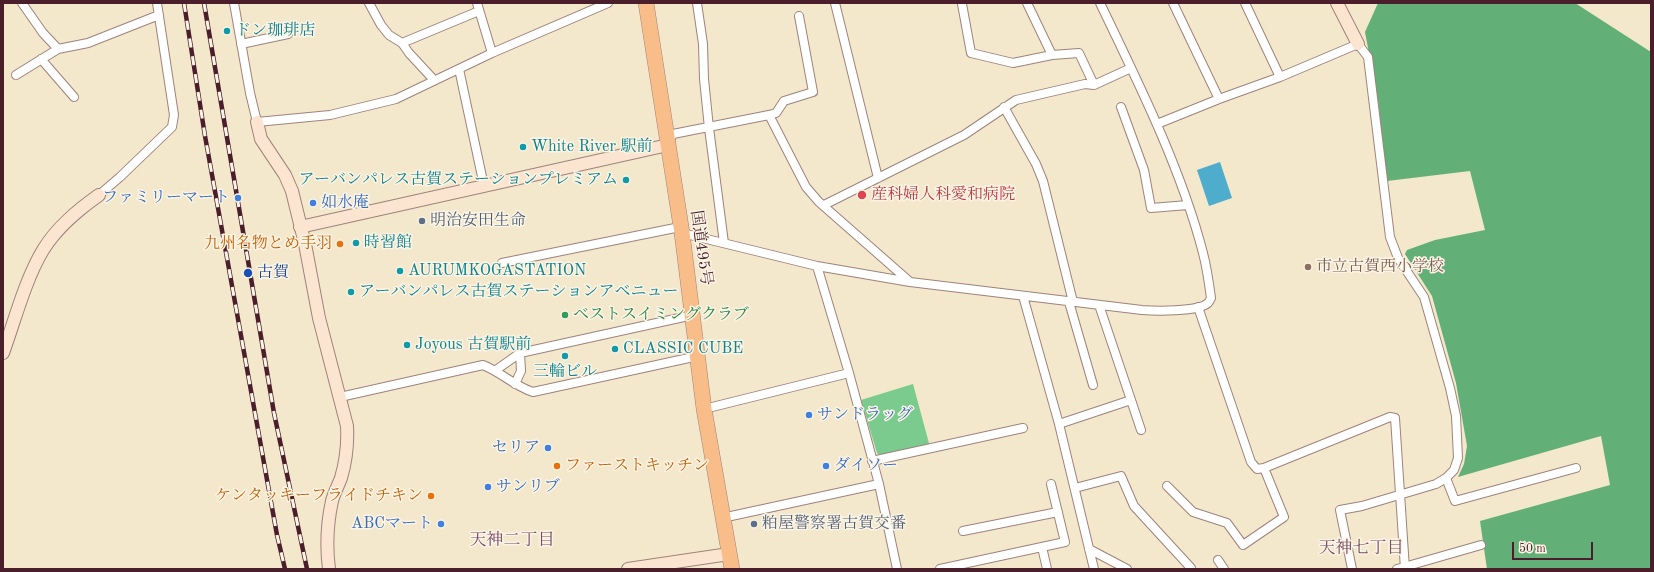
<!DOCTYPE html>
<html>
<head>
<meta charset="utf-8">
<style>
	body { margin:0 }
	#map { position:relative; width:1654px; height:572px; overflow:hidden; background:#f3e7cc; font-family:"Old Standard TT",serif }
	canvas { display:block }
	.frame { position:absolute; inset:0; border:4px solid #4a1f2b; pointer-events:none }
	.scale { position:absolute; left:1512px; top:542px; width:81px; height:18px; box-sizing:border-box; border:2px solid #4a1f2b; border-top:0; padding-left:5px; font-size:12px; line-height:14px; white-space:nowrap; color:#4a1f2b; -webkit-text-stroke:3px #fcf5e5; paint-order:stroke }
</style>
</head>
<body>
<div id="map">
<canvas width="1654" height="572"></canvas>
<div class="frame"></div>
<div class="scale">50 m</div>
</div>
<script>
const c = document.querySelector('canvas').getContext('2d');
c.lineJoin = 'round';
function paint(path, color) { c.fillStyle = color; c.fill(path, 'evenodd'); }
function trace(path, color, width, dash) { c.strokeStyle = color; c.lineWidth = width; c.lineCap = dash ? 'butt' : 'round'; c.setLineDash(dash || []); c.stroke(path); }
function write(font, color, halo, rows, align = 'center') {
  c.font = font + ' "Old Standard TT","Noto Serif JP",serif'; c.lineWidth = 3; c.setLineDash([]); c.textBaseline = 'middle'; c.strokeStyle = halo; c.fillStyle = color; for (const [text, x, y, turn = 0] of rows) {
    c.save(); c.translate(x, y); c.rotate((+turn || 0) * Math.PI / 180); c.textAlign = isNaN(turn) ? turn : align; if (halo) c.strokeText(text, 0, 0); c.fillText(text, 0, 0); c.restore();
  }
}
paint(new Path2D(`
	M913 384 930 447 880 456 877 453 861 400Z`), '#7acb8d');
paint(new Path2D(`
	M1378 3H1575L1651 52V569H1487L1480 521 1610 485 1601 436 1458 477 1464 464 1467 446 1456 383 1432 296 1405 254 1407 250 1435 240 1485 230 1470 171 1387 181 1378 101 1365 32Z`), '#63af78');
paint(new Path2D(`
	M1220 162 1232 198 1209 206 1197 170Z`), '#4eaccc');
const street = new Path2D(`
	M22 3 43 33 58 49 88 43 159 15
	M234 3 250 93 257 122 330 115 396 99 492 53 608 3
	M369 3 381 25 389 35 402 43 409 53 434 80
	M477 3 492 53
	M697 3 703 44 704 79 709 128 724 243
	M835 3 878 178
	M1027 3 1052 55 1079 53 1094 85
	M1173 3 1219 99
	M1245 3 1280 77
	M962 4 971 53 1013 63 1052 55
	M402 43 479 11
	M241 44 288 34
	M41 59 74 97
	M459 69 484 186
	M16 75 58 49
	M1004 107 1036 164 1043 181 1073 302
	M1121 107 1144 170 1151 208 1188 205
	M769 115 776 113 784 101 813 92 799 16
	M1157 124 1219 99 1280 77 1358 44 1368 57 1390 237 1398 258 1424 297 1450 388 1456 416 1458 458 1454 470 1446 478 1436 484 1362 506 1340 510 1352 569
	M669 142 673 134 769 115 806 187 819 202 909 281
	M99 195 120 177 172 127 174 115 157 3
	M824 205 964 135 1016 100 1085 84 1094 85 1131 68
	M682 233 817 266 910 282 1142 310C1155 311 1198 312 1208 303 1209 302 1210 300 1211 298 1209 283 1207 268 1203 253 1181 168 1138 82 1100 3
	M502 263 680 227
	M817 266 849 373 879 484 897 569
	M1023 296 1059 424 1094 569
	M1069 302 1093 385
	M1198 307 1251 462 1257 469 1264 468 1390 417 1395 418 1405 569
	M496 370 520 353 693 315
	M515 384 521 371 520 353
	M340 397 483 365C501 372 514 386 533 392L698 356
	M1131 400 1141 430
	M704 409 849 373
	M1059 424 1131 400 1099 305
	M872 461 1023 428
	M1446 478 1455 501 1576 468
	M1167 486 1193 512 1227 523 1243 545 1284 517 1264 468
	M1075 488 1121 476 1134 506 1191 568
	M722 518 879 484
	M963 531 1058 512
	M1042 547 1047 569
	M1089 549 1127 569
	M1218 560 1224 569
	M940 569 1065 542 1051 484
	M1397 569 1481 545`);
const secondary = new Path2D(`
	M1337 3 1358 44
	M257 122 261 139 285 175 292 191 305 244 319 318 347 426C348 444 346 461 341 478 338 486 334 493 332 501 327 524 326 546 329 569
	M300 227 668 145
	M3 353C15 320 25 280 43 250 57 227 78 210 99 195
	M628 569 729 554`);
const highway = new Path2D(`
	M646 3 682 233 704 409 732 569`);
trace(street, '#9e837c', 10);
trace(secondary, '#9e837c', 14);
trace(highway, '#9e837c', 16);
trace(street, '#fff', 8);
trace(secondary, '#fce5d0', 12);
trace(highway, '#f8bd89', 15);
const rail = new Path2D(`
	M184 3 205 136 277 535 285 569
	M204 3 274 413 307 569`);
trace(rail, '#4a1f2b', 4.5);
trace(rail, '#fcf5e5', 3, [9]);
for (const [x, y, r, color] of [
	[227,31,4,"#0f9aa8"],
	[523,147,4,"#0f9aa8"],
	[626,180,4,"#0f9aa8"],
	[862,195,5,"#e0444e"],
	[238,198,4,"#3f7fe0"],
	[313,203,4,"#3f7fe0"],
	[422,221,4,"#5c6f8a"],
	[356,243,4,"#0f9aa8"],
	[340,244,4,"#e8710a"],
	[1308,267,4,"#8d6e63"],
	[400,271,4,"#0f9aa8"],
	[248,273,5,"#1a4fb4"],
	[351,292,4,"#0f9aa8"],
	[565,315,4,"#2e9e5b"],
	[407,345,4,"#0f9aa8"],
	[615,349,4,"#0f9aa8"],
	[565,356,4,"#0f9aa8"],
	[809,415,4,"#3f7fe0"],
	[548,448,4,"#3f7fe0"],
	[557,466,4,"#e8710a"],
	[826,466,4,"#3f7fe0"],
	[488,487,4,"#3f7fe0"],
	[431,496,4,"#e8710a"],
	[441,524,4,"#3f7fe0"],
	[754,524,4,"#5c6f8a"]
]) { const dot = new Path2D(); dot.arc(x, y, r, 0, 2 * Math.PI); c.fillStyle = color; c.fill(dot); trace(dot, '#fcf5e5', 1.5); }
write('16px', '#0d838f', '#fcf5e5', [
	["ドン珈琲店",235,31],
	["White River 駅前",531,147],
	["アーバンパレス古賀ステーションプレミアム",618,180,"right"],
	["時習館",364,243],
	["AURUMKOGASTATION",408,271],
	["アーバンパレス古賀ステーションアベニュー",359,292],
	["Joyous 古賀駅前",415,345],
	["CLASSIC CUBE",623,349],
	["三輪ビル",565,372,"center"]
], 'left');
write('16px', '#be3a42', '#fcf5e5', [
	["産科婦人科愛和病院",871,195]
], 'left');
write('16px', '#366cbe', '#fcf5e5', [
	["ファミリーマート",230,198,"right"],
	["如水庵",321,203],
	["サンドラッグ",817,415],
	["セリア",540,448,"right"],
	["ダイソー",834,466],
	["サンリブ",496,487],
	["ABCマート",433,524,"right"]
], 'left');
write('16px', '#4e5e75', '#fcf5e5', [
	["明治安田生命",430,221],
	["粕屋警察署古賀交番",762,524]
], 'left');
write('16px', '#c56008', '#fcf5e5', [
	["九州名物とめ手羽",332,244],
	["ファーストキッチン",565,466,"left"],
	["ケンタッキーフライドチキン",423,496]
], 'right');
write('16px', '#4a1f2b', '#fcf5e5', [
	["国道495号",701,248,82]
]);
write('16px', '#785e54', '#fcf5e5', [
	["市立古賀西小学校",1316,267]
], 'left');
write('16px', '#164399', '#fcf5e5', [
	["古賀",257,273]
], 'left');
write('16px', '#27864d', '#fcf5e5', [
	["ベストスイミングクラブ",573,315]
], 'left');
write('17px', '#794c67', '#fcf5e5', [
	["天神二丁目",512,541],
	["天神七丁目",1361,549]
]);
</script>
</body>
</html>
